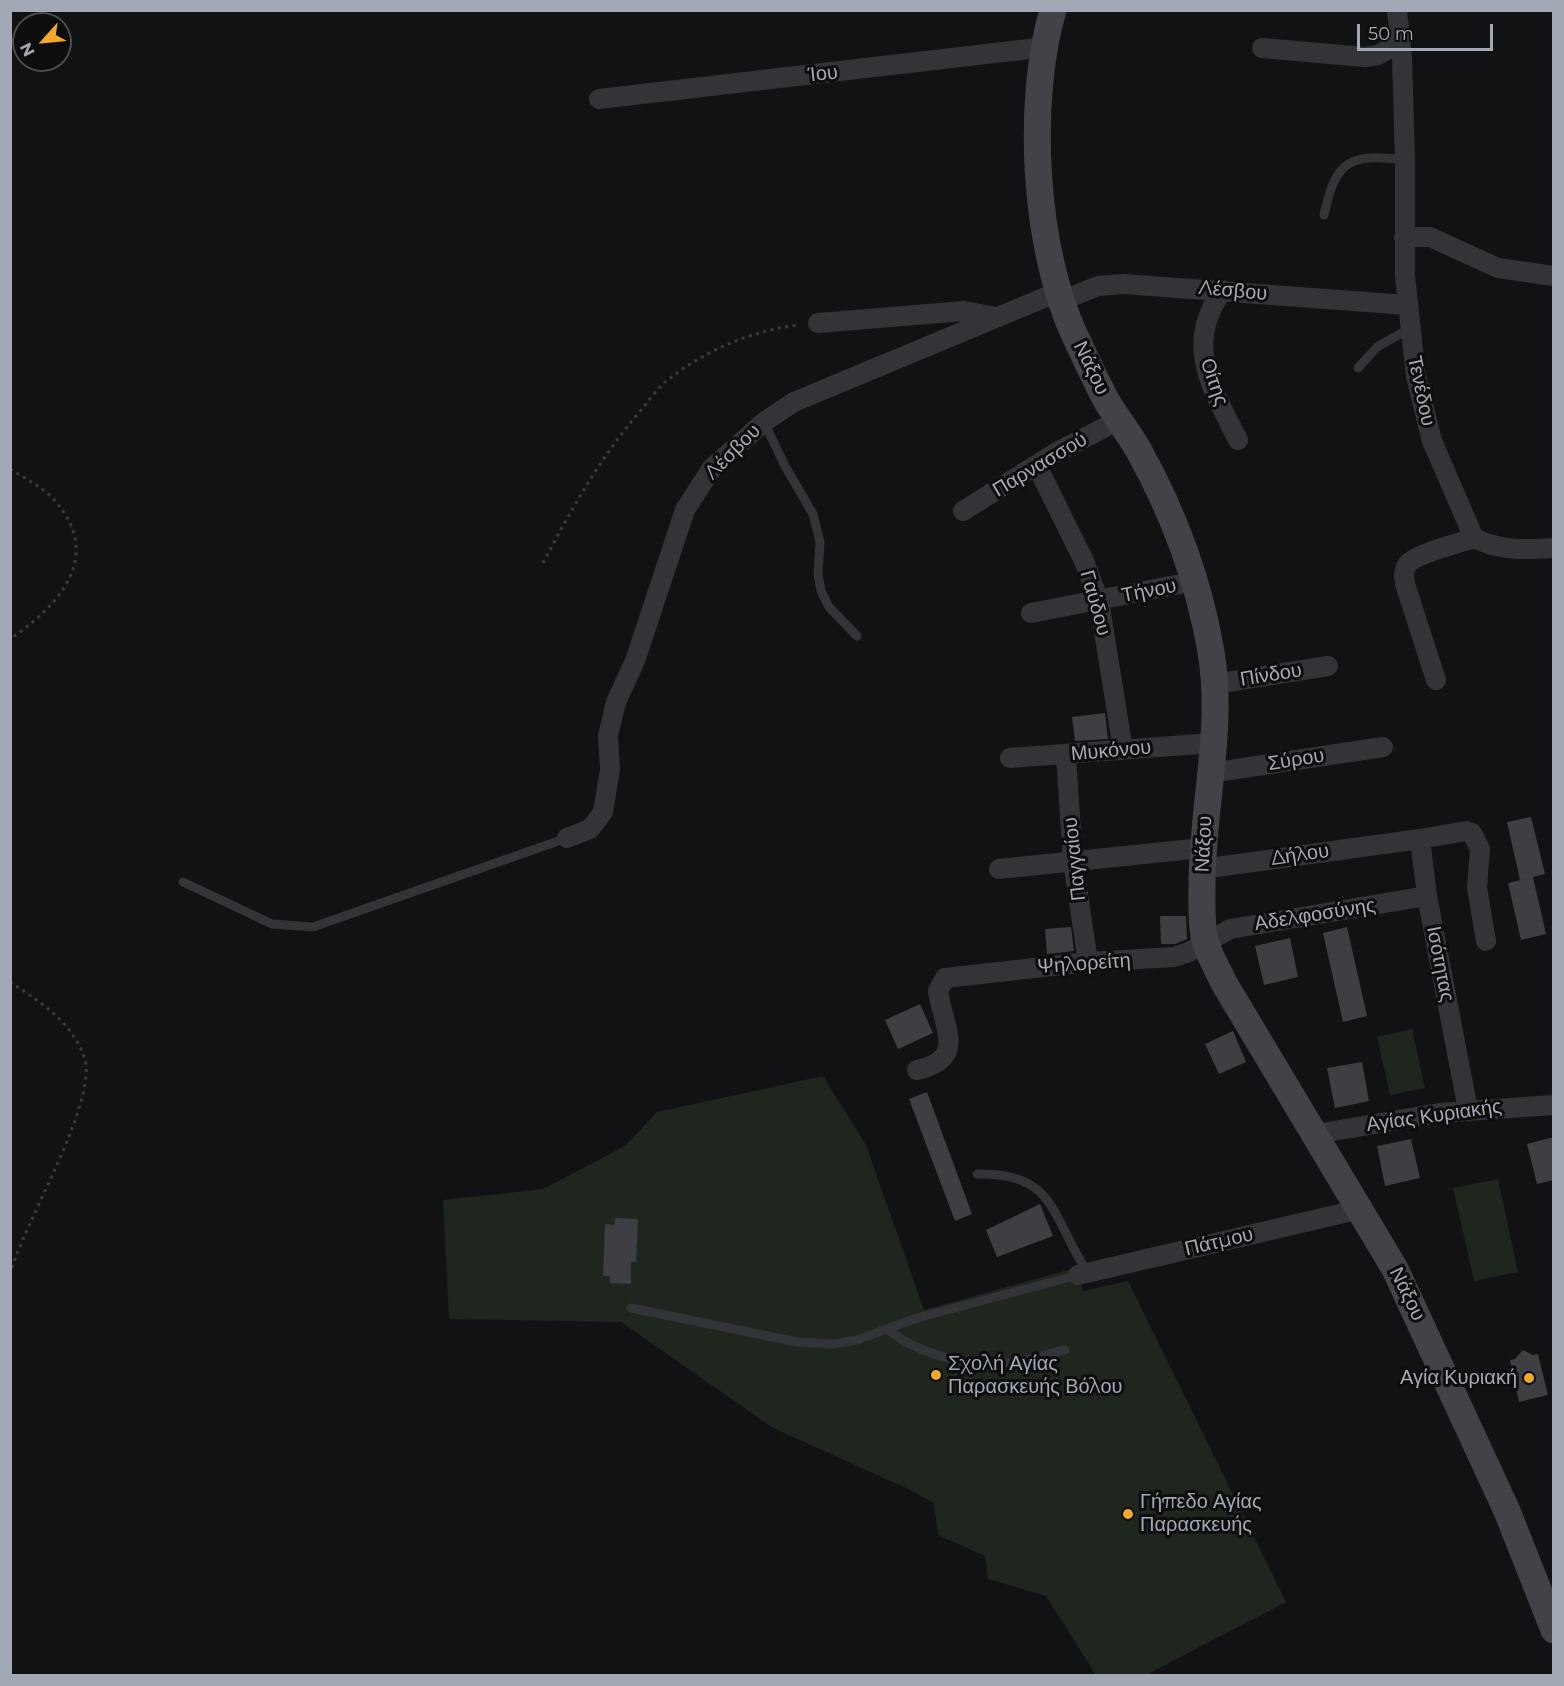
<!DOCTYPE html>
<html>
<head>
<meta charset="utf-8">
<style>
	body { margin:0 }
	#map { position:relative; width:1564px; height:1686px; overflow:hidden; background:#111213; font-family:Montserrat,sans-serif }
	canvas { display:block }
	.frame { position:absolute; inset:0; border:12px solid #a3a9b4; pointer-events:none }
	.north { position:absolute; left:12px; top:12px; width:60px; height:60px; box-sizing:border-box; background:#0d0d0e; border:2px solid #494b50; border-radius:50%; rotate:243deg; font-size:16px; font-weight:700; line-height:24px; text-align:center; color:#a3a9b4 }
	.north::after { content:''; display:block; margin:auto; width:21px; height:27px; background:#f2a82b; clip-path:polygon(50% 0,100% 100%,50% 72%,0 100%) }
	.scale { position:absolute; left:1357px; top:24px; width:136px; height:27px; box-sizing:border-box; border:3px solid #a3a9b4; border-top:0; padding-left:8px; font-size:18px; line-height:21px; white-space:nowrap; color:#a3a9b4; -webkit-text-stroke:4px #0d0d0e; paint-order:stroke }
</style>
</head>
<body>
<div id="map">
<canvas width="1564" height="1686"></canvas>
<div class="frame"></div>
<div class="north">N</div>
<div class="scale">50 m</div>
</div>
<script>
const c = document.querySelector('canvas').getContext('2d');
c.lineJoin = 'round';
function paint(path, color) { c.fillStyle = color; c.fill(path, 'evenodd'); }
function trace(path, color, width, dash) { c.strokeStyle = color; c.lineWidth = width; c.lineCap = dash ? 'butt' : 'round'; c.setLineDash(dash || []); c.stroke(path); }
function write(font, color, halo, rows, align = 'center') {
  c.font = font + ' Montserrat,sans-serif'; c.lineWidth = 6; c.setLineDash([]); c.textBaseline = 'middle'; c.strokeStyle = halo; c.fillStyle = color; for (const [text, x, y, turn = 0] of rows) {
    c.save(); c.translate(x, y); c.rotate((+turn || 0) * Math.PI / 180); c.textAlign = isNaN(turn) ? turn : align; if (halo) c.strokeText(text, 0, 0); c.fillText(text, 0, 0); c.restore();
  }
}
paint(new Path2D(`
	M1412 1029 1425 1088 1390 1095 1377 1037Z
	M823 1076 866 1145 924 1310 1075 1268 1083 1291 1128 1281 1286 1602 1146 1675H1096L1046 1596 988 1579 985 1556 938 1535 934 1503 906 1488 773 1428 621 1322 449 1319 443 1200 543 1189 625 1146 657 1112Z
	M1498 1179 1518 1272 1474 1281 1453 1188Z`), '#1e261e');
paint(new Path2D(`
	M1105 713 1108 739 1075 741 1072 717Z
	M1531 817 1545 874 1520 880 1507 822Z
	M1533 877 1546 934 1521 940 1508 883Z
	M1160 916H1186L1187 939 1175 944H1161Z
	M1071 927 1074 951 1047 954 1045 929Z
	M1347 927 1367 1016 1343 1022 1323 933Z
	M1290 938 1298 977 1264 985 1255 946Z
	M920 1004 933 1033 898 1049 885 1020Z
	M1233 1031 1246 1062 1219 1074 1205 1044Z
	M1362 1062 1369 1101 1335 1108 1327 1068Z
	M927 1092 972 1214 955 1221 909 1099Z
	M1554 1137V1180L1537 1184 1527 1144Z
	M1411 1139 1420 1178 1385 1186 1377 1146Z
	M1040 1204 1053 1236 997 1257 986 1230Z
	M615 1218 638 1219 636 1262H631V1284L610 1283V1276H603L605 1224 615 1225Z
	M1523 1350 1533 1355 1538 1354 1548 1395 1519 1402 1510 1360 1515 1359Z`), '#3d3f43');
trace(new Path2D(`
	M10 469C26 479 43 487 55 501 104 556 59 606 10 639
	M543 563C572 508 601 456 642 409 650 399 659 386 669 379 706 350 753 330 799 325
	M10 982C39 1001 71 1021 84 1056 100 1101 22 1225 10 1275`), '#393b3f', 3, [3, 4.5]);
trace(new Path2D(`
	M1324 215C1336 160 1349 153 1405 160
	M1358 368 1377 347 1409 329
	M764 422 785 466 813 514 820 542 818 574 821 591 829 607 857 636
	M183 882 272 924 313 927 567 838
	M977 1174C1057 1172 1051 1218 1088 1273
	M631 1308 797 1342 833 1344 857 1340 917 1318 1078 1275
	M887 1329C915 1352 959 1364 996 1364 1018 1364 1043 1355 1065 1350`), '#333438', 9);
trace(new Path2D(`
	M1397 10 1402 57 1405 160V276L1416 376 1432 441 1474 538
	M1262 48 1365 57 1378 55 1401 42
	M599 99 1046 47
	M1404 237H1430L1498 268 1554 276
	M1223 290C1183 344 1212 388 1238 440
	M1061 301 1098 286 1123 284 1407 305
	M818 323 964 311 997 317
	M1037 466 1084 561 1099 601 1123 750
	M963 511 1057 452 1119 420
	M1031 613 1196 581
	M1436 680 1405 584C1404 577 1403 571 1407 565 1414 554 1460 543 1474 538 1500 551 1525 550 1554 548
	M1215 684 1328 666
	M1066 756 1073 861 1088 962
	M1010 758 1213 743
	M1210 773 1383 747
	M567 838 590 829 603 812 610 769 608 736 616 702 635 661 685 510 712 468 764 422 794 402 1058 292
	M1420 839 1466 831 1472 833 1480 849 1477 888 1486 941
	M999 869 1202 848
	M1202 869 1420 839 1427 896 1468 1110
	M917 1070C968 1059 943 1027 938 991L945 978 1088 962 1174 957 1189 952 1230 929 1427 896
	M1316 1134 1439 1113 1554 1105
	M1078 1275 1361 1209`), '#333438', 20);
trace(new Path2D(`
	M1053 10C1026 103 1034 248 1075 336 1085 357 1095 379 1106 400 1116 417 1129 433 1139 451 1174 514 1199 581 1211 652 1224 729 1202 807 1202 885 1202 902 1201 919 1204 936 1207 952 1217 968 1224 983L1395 1269 1507 1511 1554 1630`), '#414348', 27);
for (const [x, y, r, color] of [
	[936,1375,6,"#f2a82b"],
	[1529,1378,6,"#f2a82b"],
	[1128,1514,6,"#f2a82b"]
]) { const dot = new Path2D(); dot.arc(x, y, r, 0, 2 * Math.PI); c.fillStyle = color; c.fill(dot); trace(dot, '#0d0d0e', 2); }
write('20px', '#a3a9b4', '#0d0d0e', [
	["Ίου",823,74,-6],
	["Λέσβου",1233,291,5],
	["Νάξου",1091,368,64],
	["Οίτης",1214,382,71],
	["Τενέδου",1421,391,78],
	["Λέσβου",733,452,-45],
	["Παρνασσού",1040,465,-31],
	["Τήνου",1149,591,-11],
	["Γαύδου",1095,603,74],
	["Πίνδου",1271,675,-9],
	["Μυκόνου",1111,751,-5],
	["Σύρου",1296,760,-9],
	["Νάξου",1204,844,-87],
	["Δήλου",1300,855,-8],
	["Παγγαίου",1075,859,-96],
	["Αδελφοσύνης",1315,915,-9],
	["Ψηλορείτη",1084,964,-4],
	["Ισότητας",1440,964,79],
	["Αγίας Κυριακής",1434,1116,-8],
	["Πάτμου",1219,1242,-13],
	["Νάξου",1407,1294,64]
]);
write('20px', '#a3a9b4', '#0d0d0e', [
	["Σχολή Αγίας",948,1364],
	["Παρασκευής Βόλου",948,1387],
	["Αγία Κυριακή",1517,1378,"right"],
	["Γήπεδο Αγίας",1140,1502],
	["Παρασκευής",1140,1525]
], 'left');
</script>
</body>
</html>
